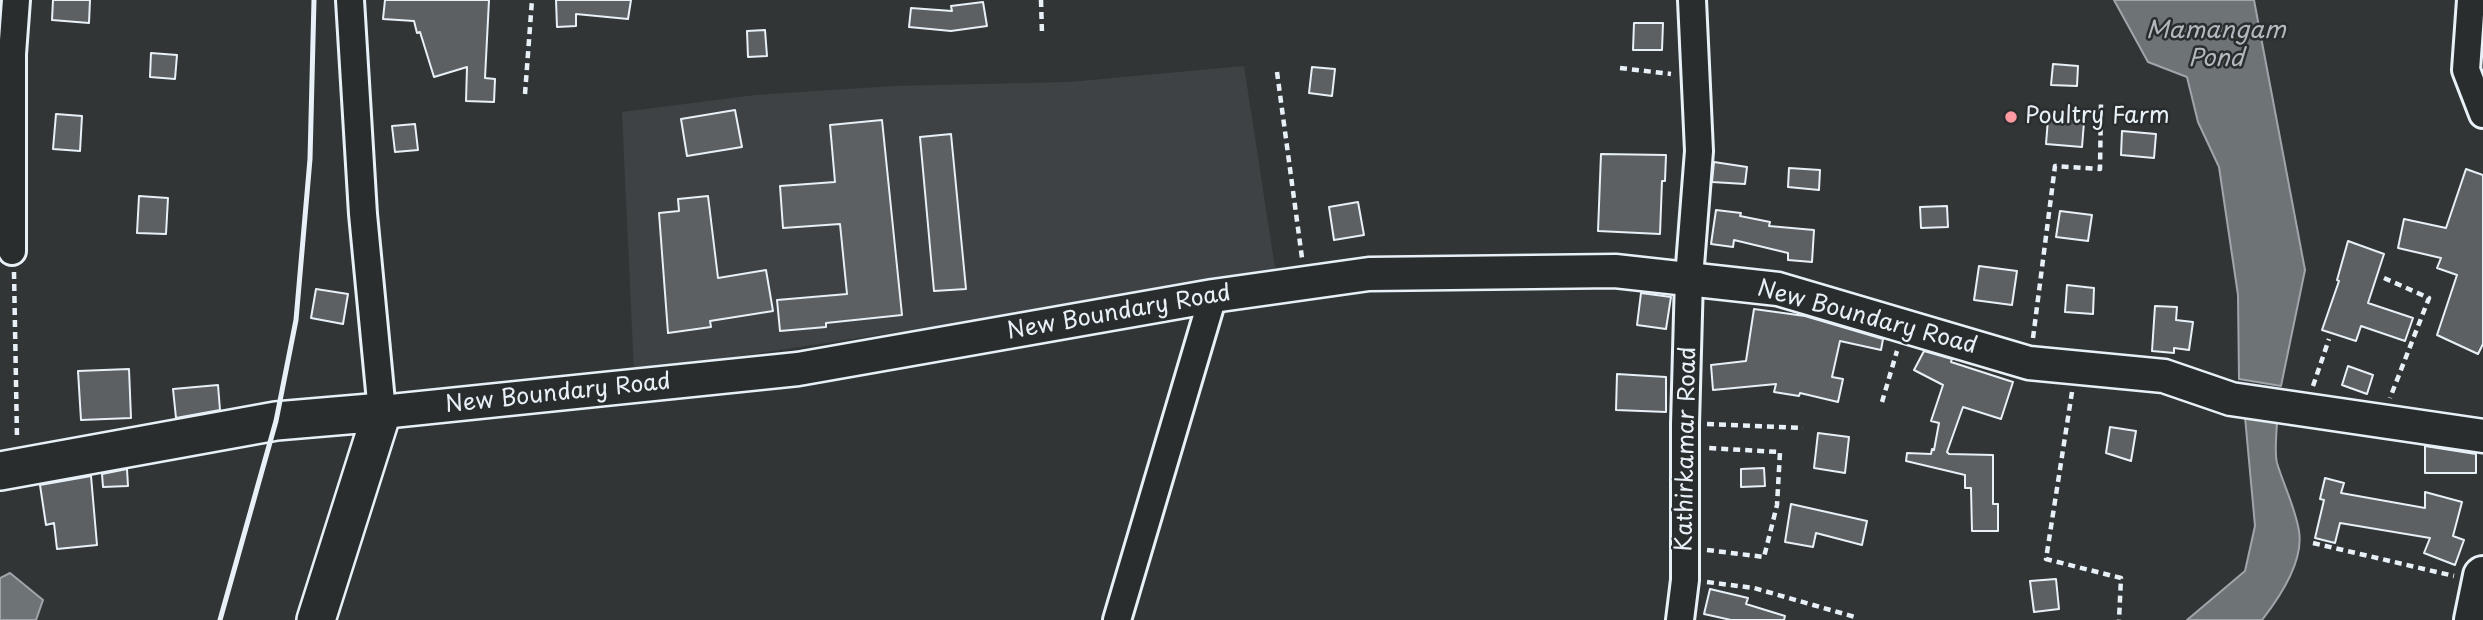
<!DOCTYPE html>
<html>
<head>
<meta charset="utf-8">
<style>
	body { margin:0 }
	canvas { display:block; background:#323536 }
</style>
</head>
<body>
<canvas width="2483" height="620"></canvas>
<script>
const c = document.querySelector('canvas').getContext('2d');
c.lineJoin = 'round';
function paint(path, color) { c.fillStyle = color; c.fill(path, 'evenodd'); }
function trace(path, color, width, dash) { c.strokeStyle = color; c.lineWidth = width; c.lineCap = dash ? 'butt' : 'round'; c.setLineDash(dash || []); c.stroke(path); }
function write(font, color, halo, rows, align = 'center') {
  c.font = font + ' "Playpen Sans",sans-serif'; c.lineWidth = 5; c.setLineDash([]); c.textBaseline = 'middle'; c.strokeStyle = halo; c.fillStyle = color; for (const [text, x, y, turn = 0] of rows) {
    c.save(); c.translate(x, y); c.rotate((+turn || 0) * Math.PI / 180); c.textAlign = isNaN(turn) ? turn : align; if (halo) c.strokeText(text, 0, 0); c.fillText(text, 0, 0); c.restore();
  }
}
paint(new Path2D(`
	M1244 66 1276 275 634 372 622 112 756 95 894 86 1070 82Z`), '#3f4244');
const water = new Path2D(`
	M2114 0H2254L2305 270 2281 386 2239 379 2238 295 2219 167 2198 122 2187 77 2148 62Z
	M2245 417 2277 419C2277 432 2274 450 2277 463 2284 486 2295 507 2299 531 2304 562 2280 597 2262 620H2187L2245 571 2255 526Z
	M10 573 43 600 36 620H0V578Z`);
paint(water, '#6e7376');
trace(water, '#9fa5aa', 2);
const building = new Path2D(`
	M53 0H90L89 23 52 20Z
	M385 0H489L485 78 495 79 494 102 466 101 467 67 434 77 420 32 417 33 414 21 383 19Z
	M556 0H631L628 19 576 14V26L557 27Z
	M983 2 987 26 951 31 909 27 911 8 952 11 951 6Z
	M1634 23H1663L1662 50H1633Z
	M765 30 767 56 748 57 747 31Z
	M151 53 177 55 175 79 150 77Z
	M2053 64 2078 66 2077 86 2051 85Z
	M1312 67 1335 69 1332 96 1309 93Z
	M735 110 742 147 687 156 681 119Z
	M56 114 82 116 80 151 53 149Z
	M2048 119 2084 122 2082 147 2046 144Z
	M882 120 902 315 826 323V327L780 331 777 300 847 294 840 224 783 228 780 186 835 182 830 125Z
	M415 124 418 150 395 152 392 126Z
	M2122 131 2156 134 2154 158 2121 155Z
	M951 134 966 289 934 291 920 137Z
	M1601 154 1666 155 1665 181H1662L1660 234 1598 231Z
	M1714 162 1747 167 1745 184 1712 182Z
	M1789 168 1820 170 1819 190 1788 187Z
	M2466 169 2483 175V344L2478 354 2437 335 2457 275 2437 268 2441 258 2398 248 2404 219 2446 228Z
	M139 196 168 198 166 234 137 233Z
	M708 196 718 278 766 270 773 311 710 321 711 327 668 333 659 213 679 211 678 199Z
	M1358 202 1364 235 1334 240 1329 207Z
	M1947 206 1948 227 1921 228 1920 207Z
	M1716 210 1741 213 1740 216 1770 222 1769 226 1814 230 1812 262 1788 260V253L1734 240 1733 247 1711 244Z
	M2060 211 2092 215 2088 241 2056 237Z
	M2348 241 2384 254 2368 303 2413 318 2405 341 2361 326 2356 341 2322 330 2339 281 2337 280Z
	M1979 266 2017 271 2012 305 1974 300Z
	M2067 285 2094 288 2093 314 2065 312Z
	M316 289 348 294 343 324 311 318Z
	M1641 293 1671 297 1666 329 1637 325Z
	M2155 306 2177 307 2176 320 2193 322 2189 350 2174 348V353L2152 351Z
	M1754 309 1805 316 1883 339 1881 350 1840 341 1832 377 1843 379 1838 402 1800 393 1799 396 1774 392 1776 384 1713 390 1711 365 1746 361Z
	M1924 351 1952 359 1951 362 2013 382 2001 419 1963 407 1947 452 1949 454 1993 455V504H1998V531H1972L1971 488H1965V475L1906 461 1907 453 1931 454 1932 449 1934 450 1939 423 1931 421 1943 385 1914 370Z
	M2348 366 2373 375 2367 394 2342 385Z
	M129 369 131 418 81 420 78 371Z
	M1617 374 1666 377V412L1616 410Z
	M218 385 220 410 176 418 173 389Z
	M2110 427 2136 431 2131 461 2106 453Z
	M1818 433 1849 437 1845 473 1814 468Z
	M2425 446 2476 454V473H2425Z
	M1764 468 1765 486 1741 487V469Z
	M127 469 128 486 103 487 102 474Z
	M91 476 97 545 57 549 54 523 46 525 40 485Z
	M2325 478 2344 483 2341 493 2425 508V492L2462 502 2453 536 2464 540 2455 565 2424 553 2430 538 2340 523 2335 543 2315 538 2324 500 2320 499Z
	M1791 504 1867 521 1862 545 1816 533 1813 547 1785 542Z
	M2056 579 2059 609 2034 612 2030 581Z
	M1710 589 1748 598 1746 604 1785 616 1784 620H1731L1704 614Z`);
paint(building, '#5c6063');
trace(building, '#e8f1f8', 2);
const minor = new Path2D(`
	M350 0 363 214 382 412
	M2471 0 2466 70 2483 114
	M12 251V54L16 0
	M1117 620 1213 296
	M1680 620 1685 580V424L1689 278 1699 151 1692 0`);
const tertiary = new Path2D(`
	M382 412 798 369 1213 296 1369 274 1615 271 1778 289 2029 363 2164 376 2231 399 2483 436`);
const secondary = new Path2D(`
	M0 471 276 421 382 412 316 620`);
const primary = new Path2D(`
	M2474 620 2483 576`);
trace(minor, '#e8f1f8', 32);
trace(tertiary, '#e8f1f8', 37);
trace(secondary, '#e8f1f8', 42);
trace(primary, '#e8f1f8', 44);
trace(new Path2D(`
	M1041 0 1042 34
	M1620 68 1671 74
	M1277 72 1302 258
	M525 94 532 0
	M14 272 17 438
	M2384 278 2429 298 2390 398
	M2033 338 2055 166 2100 169 2101 103
	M2313 386 2329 339
	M2072 392 2046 559 2121 578 2119 620
	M1882 402 1897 351
	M1707 424 1803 428
	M2313 543 2454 576
	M1707 550 1764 557 1777 505 1780 452 1707 448
	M1707 582 1754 588 1855 617`), '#e8f1f8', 4.5, [7, 5]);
trace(minor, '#2a2d2e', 26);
trace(tertiary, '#2a2d2e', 32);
trace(secondary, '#2a2d2e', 37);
trace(primary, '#2a2d2e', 38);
trace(new Path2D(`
	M220 620 276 421 296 320 310 159 314 0`), '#e8f1f8', 5);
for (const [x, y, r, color] of [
	[2011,117,7,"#ff9aa2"]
]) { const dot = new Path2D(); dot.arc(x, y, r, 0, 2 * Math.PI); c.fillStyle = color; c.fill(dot); trace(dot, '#2a2d2e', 2.5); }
write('23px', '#e8f1f8', '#2a2d2e', [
	["Poultry Farm",2025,117]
], 'left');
write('23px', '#e8f1f8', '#2a2d2e', [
	["New Boundary Road",1119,313,-10],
	["New Boundary Road",1867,318,15],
	["New Boundary Road",558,394,-6],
	["Kathirkamar Road",1687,449,-89]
]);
write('italic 24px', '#b1b8be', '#2a2d2e', [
	["Mamangam",2216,31],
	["Pond",2216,59]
]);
</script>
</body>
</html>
